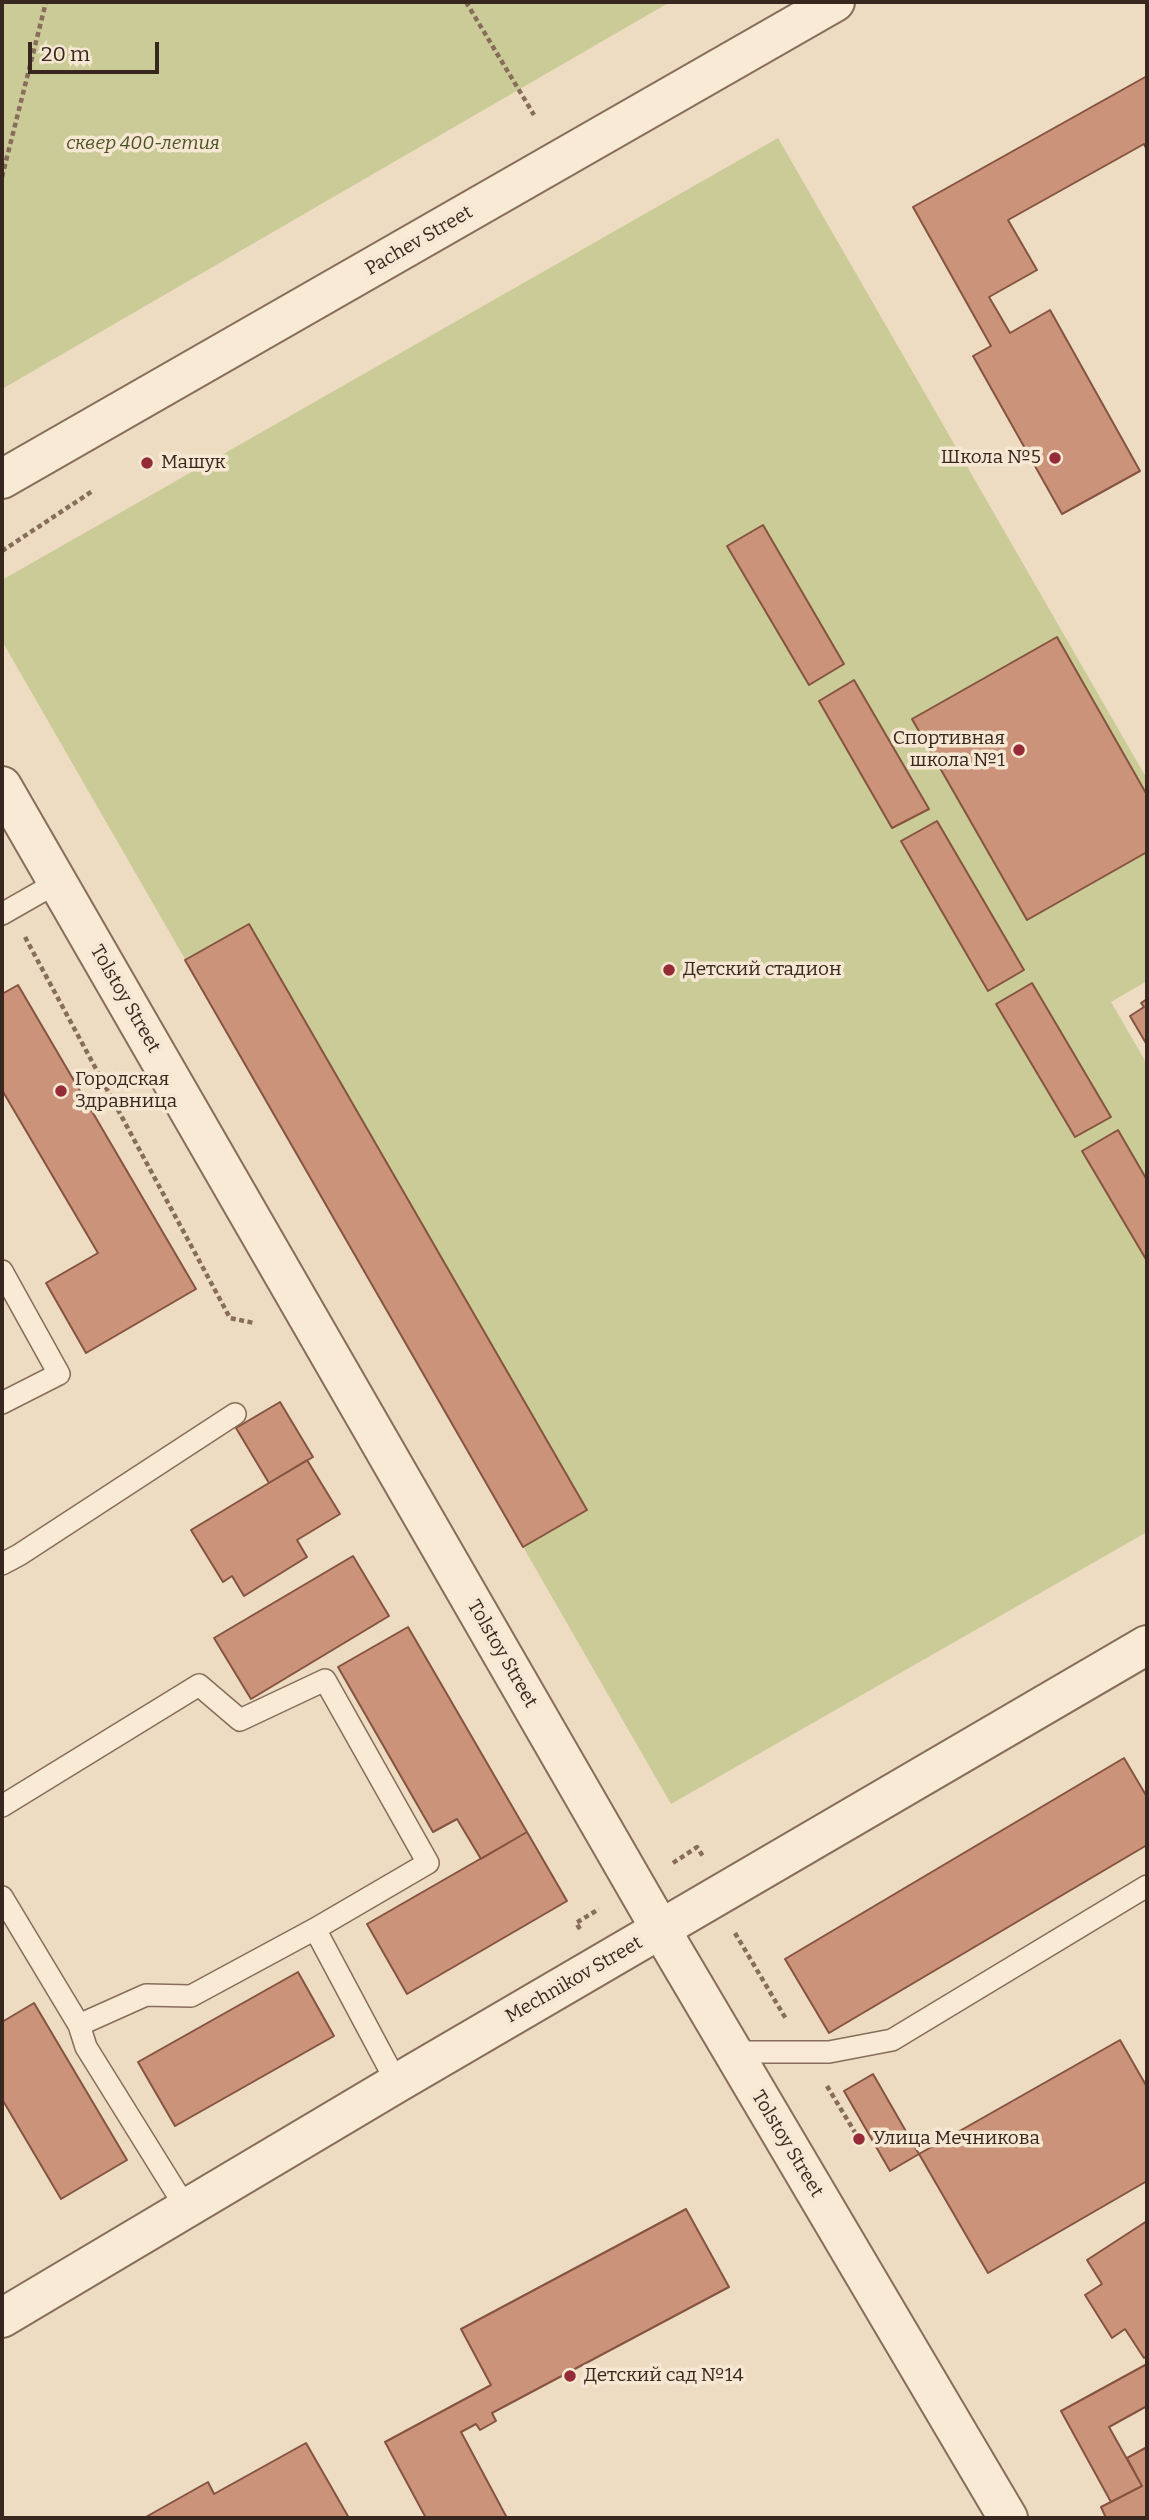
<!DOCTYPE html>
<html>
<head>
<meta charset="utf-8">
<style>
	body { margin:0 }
	#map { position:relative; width:1149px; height:2520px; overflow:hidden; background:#eddcc2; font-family:Bitter,serif }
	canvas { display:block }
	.frame { position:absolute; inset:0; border:4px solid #37271e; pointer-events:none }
	.scale { position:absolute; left:28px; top:42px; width:131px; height:32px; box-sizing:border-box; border:4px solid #37271e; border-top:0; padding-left:9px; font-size:21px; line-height:24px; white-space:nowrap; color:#37271e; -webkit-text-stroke:5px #f5e7d2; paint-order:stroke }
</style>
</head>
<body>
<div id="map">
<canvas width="1149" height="2520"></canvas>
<div class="frame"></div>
<div class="scale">20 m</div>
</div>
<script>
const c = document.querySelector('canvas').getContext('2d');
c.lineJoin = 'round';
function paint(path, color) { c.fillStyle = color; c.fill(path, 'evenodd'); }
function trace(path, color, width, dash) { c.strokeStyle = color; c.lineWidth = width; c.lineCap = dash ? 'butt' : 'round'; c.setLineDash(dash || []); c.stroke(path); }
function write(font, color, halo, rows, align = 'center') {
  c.font = font + ' Bitter,serif'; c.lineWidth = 7; c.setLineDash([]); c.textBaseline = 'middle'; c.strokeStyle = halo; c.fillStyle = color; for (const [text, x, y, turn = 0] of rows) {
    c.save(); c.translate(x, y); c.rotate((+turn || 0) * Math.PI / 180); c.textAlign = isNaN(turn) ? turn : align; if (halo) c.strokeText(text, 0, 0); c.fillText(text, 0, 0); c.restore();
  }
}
paint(new Path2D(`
	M2 2H670L2 389Z
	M778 138 1147 779V981L1111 1002 1147 1064V1532L671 1804 2 641V580Z`), '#cacb97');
const building = new Path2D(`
	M1147 76V150L1144 144 1008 220 1037 270 989 297 1010 333 1050 310 1140 471 1062 514 973 356 991 346 913 207Z
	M763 525 844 664 809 685 727 546Z
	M1057 637 1147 795V852L1027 920 912 719Z
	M854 680 929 809 892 828 819 701Z
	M937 821 1024 970 988 991 901 841Z
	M249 924 587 1510 523 1547 185 960Z
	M1032 983 1111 1117 1075 1137 996 1004Z
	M18 985 196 1289 86 1353 46 1283 98 1253 2 1090V994Z
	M1147 999V1045L1130 1016 1144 1007 1141 1003Z
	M1118 1130 1147 1180V1261L1082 1151Z
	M280 1402 313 1457 269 1483 236 1428Z
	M307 1460 340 1514 297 1540 307 1557 244 1596 232 1576 223 1582 191 1530Z
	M353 1556 389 1616 251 1699 214 1638Z
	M408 1627 527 1832 481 1859 457 1819 433 1832 338 1667Z
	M1124 1758 1147 1797V1845L829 2033 785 1959Z
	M527 1832 567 1901 407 1994 367 1924Z
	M298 1972 334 2036 175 2126 138 2062Z
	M34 2003 127 2160 61 2199 2 2099V2022Z
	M1120 2040 1147 2087V2181L988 2273 919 2154Z
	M873 2074 919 2154 890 2171 844 2091Z
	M686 2209 729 2287 492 2413 496 2421 480 2430 476 2424 461 2432 507 2518H426L385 2442 491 2385 461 2329Z
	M1147 2221V2356L1144 2358 1125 2329 1112 2338 1085 2295 1102 2284 1087 2260Z
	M1147 2364V2406L1109 2427 1142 2486 1111 2502 1061 2411Z
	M306 2443 349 2518H144L208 2482 214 2494Z
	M1147 2447V2518H1106L1101 2507 1142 2486 1127 2458Z`);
paint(building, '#cb9379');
trace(building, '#855440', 2);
const service = new Path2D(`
	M2 914 58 882
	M2 1271 59 1374 2 1403
	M2 1564 19 1555 235 1414
	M2 1806 199 1685 240 1720 325 1680 428 1863 315 1929 191 1996 146 1995 79 2025 2 1897
	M315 1929 397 2083
	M79 2025 86 2047 186 2208
	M733 2052H829L892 2040 1147 1886`);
const minor = new Path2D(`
	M2 479 835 2
	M2 2318 397 2083 1147 1645`);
const tertiary = new Path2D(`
	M2 786 661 1930 1008 2518`);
trace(service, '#876d5a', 24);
trace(minor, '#876d5a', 42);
trace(tertiary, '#876d5a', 42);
trace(new Path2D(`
	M466 2 534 115
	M2 177 46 2
	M2 551 94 490
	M25 937 230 1318 254 1323
	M673 1863 697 1847 704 1858
	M580 1929 576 1923 599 1909
	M735 1933 786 2019
	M827 2086 859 2139`), '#876d5a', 4.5, [5, 3.5]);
trace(service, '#f8ead5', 21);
trace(minor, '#f8ead5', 38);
trace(tertiary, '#f8ead5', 38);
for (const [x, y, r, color] of [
	[1055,458,7,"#952b36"],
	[147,463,7,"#952b36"],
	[1019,750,7,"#952b36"],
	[669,970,7,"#952b36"],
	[61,1091,7,"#952b36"],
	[859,2139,7,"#952b36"],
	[570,2376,7,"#952b36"]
]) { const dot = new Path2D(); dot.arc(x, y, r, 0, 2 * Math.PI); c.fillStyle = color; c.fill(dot); trace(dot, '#f5e7d2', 2.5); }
write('italic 19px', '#4c5325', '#f5e7d2', [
	["сквер 400-летия",143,144]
]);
write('19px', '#37271e', '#f5e7d2', [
	["Pachev Street",419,241,-30],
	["Tolstoy Street",125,999,60],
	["Tolstoy Street",502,1654,60],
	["Mechnikov Street",574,1980,-30],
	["Tolstoy Street",787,2144,59]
]);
write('19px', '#37271e', '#f5e7d2', [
	["Школа №5",1041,458,"right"],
	["Машук",161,463],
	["Спортивная",1005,739,"right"],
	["школа №1",1005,761,"right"],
	["Детский стадион",683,970],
	["Городская",75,1080],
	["Здравница",75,1102],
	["Улица Мечникова",873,2139],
	["Детский сад №14",584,2376]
], 'left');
</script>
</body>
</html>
